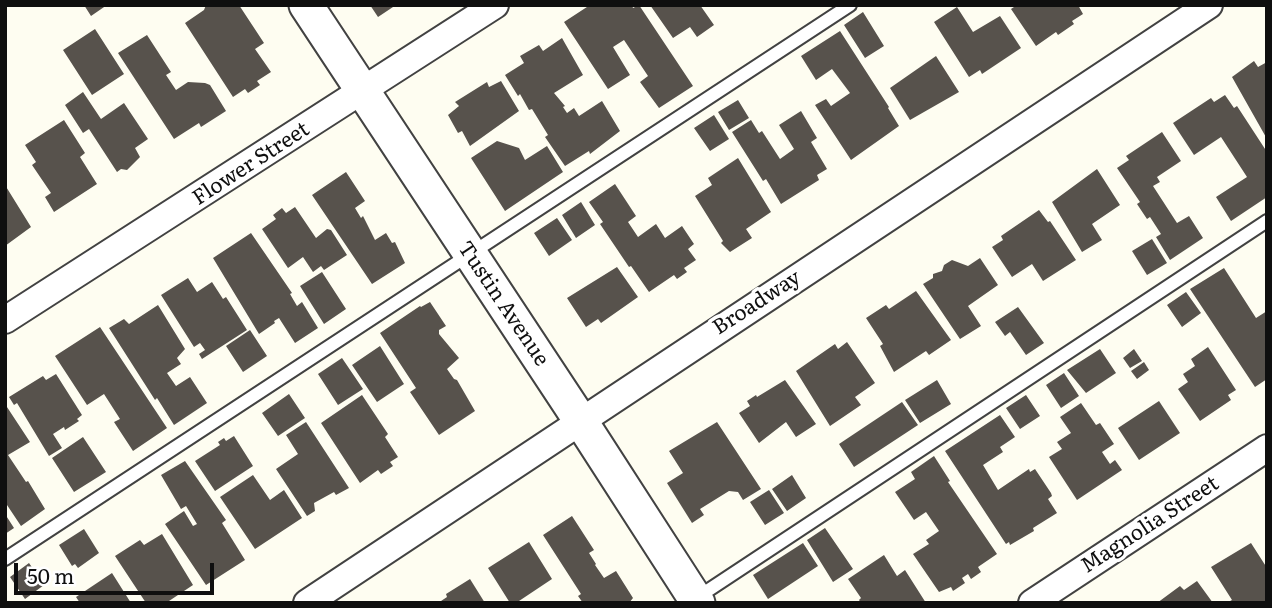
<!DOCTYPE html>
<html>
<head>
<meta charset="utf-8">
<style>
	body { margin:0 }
	#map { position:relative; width:1272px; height:608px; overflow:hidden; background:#fefdf1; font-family:Literata,serif }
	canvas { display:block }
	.frame { position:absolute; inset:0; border:7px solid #0f0f0f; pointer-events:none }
	.scale { position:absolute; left:14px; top:563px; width:200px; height:32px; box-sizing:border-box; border:4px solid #0f0f0f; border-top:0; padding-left:9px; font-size:21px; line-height:24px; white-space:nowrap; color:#0f0f0f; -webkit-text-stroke:5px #fff; paint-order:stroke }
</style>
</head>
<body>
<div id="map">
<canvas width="1272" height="608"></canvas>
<div class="frame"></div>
<div class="scale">50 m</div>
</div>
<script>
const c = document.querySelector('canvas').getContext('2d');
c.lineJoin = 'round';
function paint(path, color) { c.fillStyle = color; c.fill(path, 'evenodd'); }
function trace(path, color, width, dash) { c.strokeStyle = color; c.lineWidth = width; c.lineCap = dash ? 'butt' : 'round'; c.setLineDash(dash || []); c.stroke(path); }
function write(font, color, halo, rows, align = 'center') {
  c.font = font + ' Literata,serif'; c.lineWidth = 7; c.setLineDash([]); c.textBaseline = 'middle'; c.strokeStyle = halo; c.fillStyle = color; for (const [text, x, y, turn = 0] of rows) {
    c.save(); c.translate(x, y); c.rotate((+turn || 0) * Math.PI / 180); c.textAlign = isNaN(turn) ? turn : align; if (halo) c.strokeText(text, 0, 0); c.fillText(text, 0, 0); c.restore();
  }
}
paint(new Path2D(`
	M84 5H107L91 16Z
	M206 5H239L264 43 255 49 271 72 257 81 260 85 248 93 245 89 233 97 185 23 204 10Z
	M370 5H396L378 17Z
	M590 5H632L633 8 639 5 693 86 659 108 640 82 648 76 624 40 613 47 630 75 608 89 564 22Z
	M650 5H700L714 25 697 37 690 27 673 38Z
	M1017 5H1078L1083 14 1072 21 1074 24 1058 35 1056 32 1036 46 1011 9Z
	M957 7 973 32 1000 16 1021 48 982 74 980 70 969 77 934 22Z
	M863 12 884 46 865 58 844 25Z
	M95 29 124 74 92 95 63 50Z
	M840 31 889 107 888 108 899 126 851 160 815 105 826 99 831 106 850 93 832 69 816 80 801 56Z
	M147 35 171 72 166 75 176 90 188 82 205 83 210 85 226 111 201 127 199 123 174 139 118 53Z
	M562 38 583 75 554 93 565 106 563 107 567 113 574 108 579 116 602 101 620 131 590 154 589 151 565 166 545 137 548 135 532 109 529 110 520 94 518 96 505 75 524 63 520 56 539 45 543 51Z
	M936 56 959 92 910 120 890 88Z
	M1254 61 1258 67 1267 62V139L1232 77Z
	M501 81 519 111 470 146 462 131 458 133 448 115 459 106 455 102 487 82 489 87Z
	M83 92 101 119 124 103 148 139 135 148 140 157 127 170 121 169 117 172 89 129 83 133 65 105Z
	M1225 95 1234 108 1237 106 1267 152V197L1231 221 1216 197 1247 177 1221 137 1194 155 1173 123 1211 98 1214 102Z
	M738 100 749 118 729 130 718 112Z
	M801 111 817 138 811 142 827 169 817 175 819 180 781 204 766 179 763 181 732 132 751 120 759 133 762 131 780 159 794 149 779 125Z
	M714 115 729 139 710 151 694 128Z
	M64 120 85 153 80 157 97 184 54 212 45 197 51 193 32 165 36 162 25 145Z
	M1162 132 1181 161 1157 177 1160 182 1153 186 1177 223 1189 216 1203 238 1170 260 1156 237 1161 234 1150 217 1147 219 1137 204 1140 202 1117 168 1129 160 1126 156Z
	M497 141 519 148 525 160 547 146 563 172 505 211 471 158Z
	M738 158 771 212 746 229 752 238 730 252 721 243 723 241 695 196 712 185 708 178Z
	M1097 169 1120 205 1092 224 1102 240 1082 252 1052 202Z
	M346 172 365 201 355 208 361 218 363 216 375 240 386 233 392 243 395 242 405 263 372 284 312 195Z
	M615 184 636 216 628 222 638 237 656 224 665 238 682 226 694 244 688 249 696 260 684 268 687 272 677 279 674 275 649 292 631 266 629 267 600 224 603 222 589 202Z
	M5 185 31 227 5 246Z
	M581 202 595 225 576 238 562 215Z
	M295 207 316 238 327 229 331 230 347 255 324 270 321 266 313 272 303 257 288 268 262 229 276 219 273 215 282 208 286 213Z
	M1039 210 1048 222 1050 221 1076 260 1043 281 1032 264 1012 277 992 247 1003 240 1001 236Z
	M557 218 572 240 549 256 534 233Z
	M251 233 292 293 290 294 297 306 302 302 318 328 295 343 279 318 274 321 275 323 259 334 213 258Z
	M1152 239 1167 263 1147 275 1132 251Z
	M980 258 998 285 968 306 981 326 960 339 923 284 933 278V274L942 271 944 265 952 260 968 266Z
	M617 267 638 297 601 323 598 319 586 327 567 298Z
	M1224 268 1256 318 1267 311V379L1255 387 1190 289Z
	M322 272 346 309 324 324 300 286Z
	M188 278 197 292 212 282 223 299 226 297 247 330 202 359 199 354 205 350 200 343 194 347 161 295Z
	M916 291 951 340 929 355 926 351 894 372 880 346 883 344 866 318 886 305 889 309Z
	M1186 292 1201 313 1182 327 1167 305Z
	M430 302 446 326 439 330V334L459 358 447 369 454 379 457 380 475 411 439 435 410 392 416 388 380 333 420 306 421 307Z
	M158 305 185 349 177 358 181 364 167 373 176 386 190 377 207 403 174 425 157 398 155 400 109 328 124 319 129 324Z
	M1018 307 1044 343 1026 355 1010 332 1005 336 995 322Z
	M100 327 167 428 133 451 114 422 120 419 104 394 87 405 55 356Z
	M250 330 267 356 243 372 226 346Z
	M847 342 875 383 855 397 861 405 830 426 796 371 835 344 838 349Z
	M380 346 404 384 377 402 352 365Z
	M1208 347 1236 390 1228 395 1231 400 1200 421 1178 389 1188 382 1183 374 1195 366 1191 359Z
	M1100 349 1116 373 1086 393 1067 370Z
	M1134 349 1142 361 1130 368 1123 358Z
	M342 358 363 389 338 405 318 374Z
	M1144 362 1149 370 1137 379 1131 371Z
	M1064 373 1079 396 1061 408 1046 385Z
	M56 374 82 415 77 419 79 421 65 430 64 427 53 434 62 448 49 456 17 403 14 405 9 397 43 376 46 380Z
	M785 380 816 424 796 437 786 422 759 443 739 413 750 406 747 401 756 395 757 397Z
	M937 380 951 404 920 423 905 400Z
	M289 394 305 418 278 436 262 413Z
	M362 395 388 434 385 437 398 457 390 462 393 466 381 474 378 470 360 483 321 423Z
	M1026 395 1040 416 1020 429 1006 408Z
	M1159 401 1180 433 1139 460 1118 428Z
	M902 402 918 425 854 467 839 444Z
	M1081 403 1096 425 1100 423 1114 444 1102 452 1110 464 1115 460 1122 470 1077 500 1049 457 1062 449 1057 442 1071 433 1060 417Z
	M5 404 30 442 8 455 26 482 28 481 45 509 21 526 5 502Z
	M1000 415 1015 437 1000 447 1003 452 983 465 998 490 1029 469 1030 472 1035 469 1051 493 1052 496 1048 499 1057 513 1033 528 1034 531 1010 545 1009 542 1006 544 945 451Z
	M306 422 349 488 336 495 334 492 314 503 315 511 307 516 276 469 298 454 286 435Z
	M717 422 761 489 743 500 738 492 729 491 700 509 704 515 692 523 667 483 683 473 669 451Z
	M234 436 253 466 215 491 195 461 220 445 218 442 224 438 226 441Z
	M83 437 106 472 74 492 52 458Z
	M934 456 950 481 948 482 997 554 978 567 981 572 971 579 968 574 962 578 965 583 953 591 951 587 939 592 913 554 929 544 926 540 939 531 926 512 914 520 895 492 915 479 911 472Z
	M185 461 226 520 222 523 245 560 206 585 165 524 184 511 193 526 197 524 186 506 181 509 161 475Z
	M253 475 270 500 284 490 302 518 255 549 220 497Z
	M792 475 806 498 787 511 772 489Z
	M769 490 784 513 765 525 750 502Z
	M5 514 14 528 5 534Z
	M572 516 594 550 589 553 596 564 595 565 604 578 616 571 633 598 629 603H583L578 596 581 594 543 535Z
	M825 528 853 569 833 582 807 540Z
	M84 529 99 553 78 568 75 564 72 566 59 545Z
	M162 534 193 585 166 603H146L115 556 140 540 144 545Z
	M529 542 552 579 516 603H510L488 568Z
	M803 543 818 566 768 599 753 575Z
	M1251 543 1267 568V603H1226L1232 600 1211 567Z
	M884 555 897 576 905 570 926 603H861L859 600 861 598 848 579Z
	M29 563 44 585 25 599 10 577Z
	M112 573 131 603H80L76 597Z
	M470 579 485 603H438L447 597 446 594Z
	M1197 581 1213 603H1157L1180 586 1184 590Z`), '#57524c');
const service = new Path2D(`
	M5 559 850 5
	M698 597 1267 221`);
const minor = new Path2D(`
	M5 320 495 5
	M307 603 1209 5
	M1032 603 1267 448`);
const tertiary = new Path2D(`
	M306 5 580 420 698 603`);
trace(service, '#424242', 16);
trace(minor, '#424242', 30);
trace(tertiary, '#424242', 37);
trace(service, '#fff', 12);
trace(minor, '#fff', 26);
trace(tertiary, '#fff', 33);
write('21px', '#0f0f0f', '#fff', [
	["Flower Street",251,164,-33],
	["Broadway",757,303,-33],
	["Tustin Avenue",503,304,56],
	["Magnolia Street",1150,525,-33]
]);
</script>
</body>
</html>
